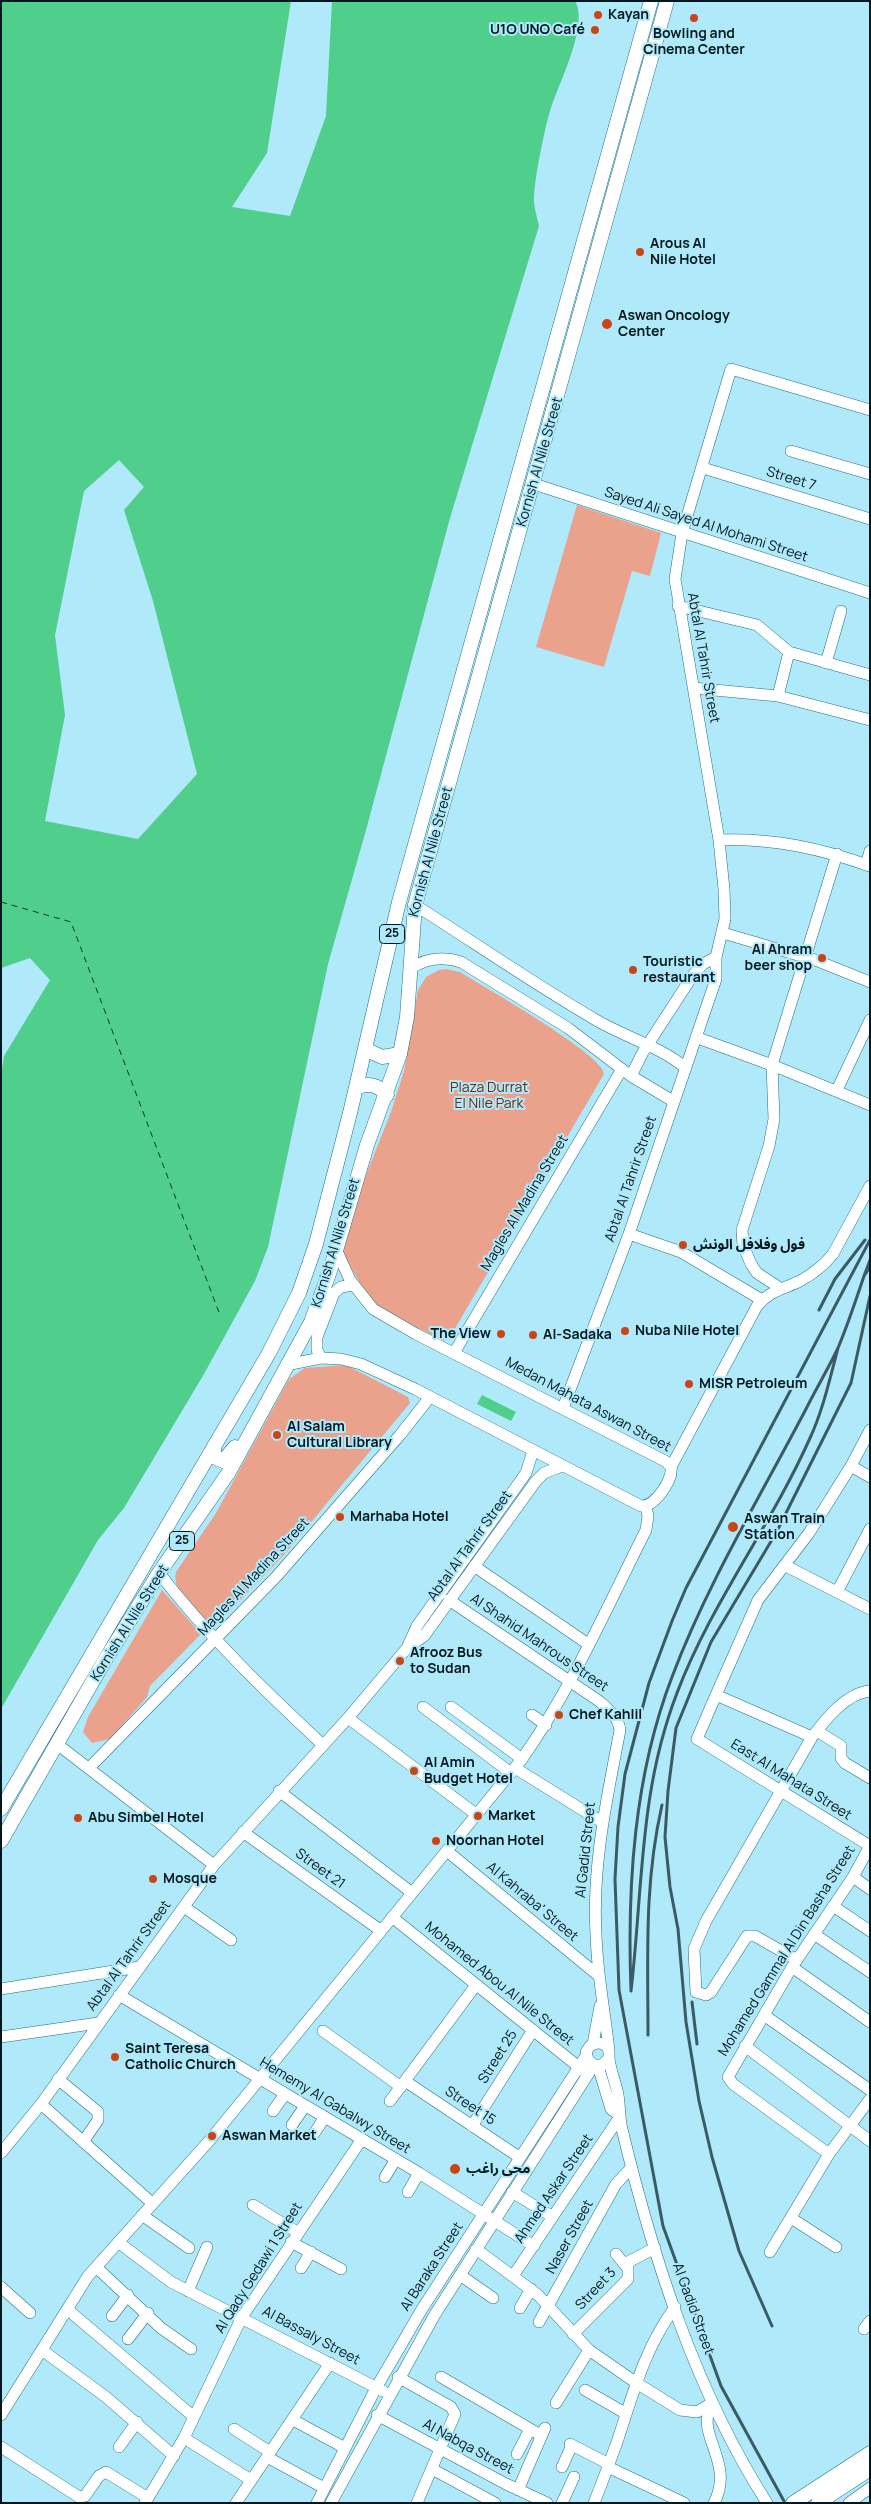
<!DOCTYPE html>
<html>
<head>
<meta charset="utf-8">
<style>
	body { margin:0 }
	#map { position:relative; width:871px; height:2504px; overflow:hidden; background:#b0e9f9; font-family:Manrope,sans-serif }
	canvas { display:block }
	.frame { position:absolute; inset:0; border:2px solid #03181e; pointer-events:none }
</style>
</head>
<body>
<div id="map">
<canvas width="871" height="2504"></canvas>
<div class="frame"></div>
</div>
<script>
const c = document.querySelector('canvas').getContext('2d');
c.lineJoin = 'round';
function paint(path, color) { c.fillStyle = color; c.fill(path, 'evenodd'); }
function trace(path, color, width, dash) { c.strokeStyle = color; c.lineWidth = width; c.lineCap = dash ? 'butt' : 'round'; c.setLineDash(dash || []); c.stroke(path); }
function write(font, color, halo, rows, align = 'center') {
  c.font = font + ' Manrope,"Noto Sans Arabic",sans-serif'; c.lineWidth = 4; c.setLineDash([]); c.textBaseline = 'middle'; c.strokeStyle = halo; c.fillStyle = color; for (const [text, x, y, turn = 0] of rows) {
    c.save(); c.translate(x, y); c.rotate((+turn || 0) * Math.PI / 180); c.textAlign = isNaN(turn) ? turn : align; if (halo) c.strokeText(text, 0, 0); c.fillText(text, 0, 0); c.restore();
  }
}
paint(new Path2D(`
	M577 505 661 533 650 576 632 571 604 667 536 647Z
	M446 969 460 972C482 986 603 1054 604 1074L450 1337 444 1341 380 1309 367 1296 342 1251 350 1215 391 1112 404 1071 418 990 426 977 439 970Z
	M346 1365 408 1397 410 1403 283 1556 221 1620 208 1624C197 1611 171 1591 176 1572L216 1513 289 1379 305 1368Z
	M162 1590 201 1634 150 1686 147 1697 110 1739 92 1743 83 1732 88 1717Z`), '#eaa28c');
paint(new Path2D(`
	M1 1H291L267 153 232 207 290 216 326 116 332 1H575C589 25 559 83 551 108 545 126 533 184 534 203 535 210 537 218 539 226L450 518 366 830 328 964 268 1247 255 1281 204 1374 124 1508 98 1540 1 1709V1076L4 1056 50 980 30 958 1 968ZM119 460 144 487 124 510 153 601 197 774 138 839 45 821 65 715 55 635 84 491Z
	M482 1395 516 1412 511 1421 477 1404Z`), '#4fce8c');
trace(new Path2D(`
	M1 902 71 922 220 1315`), '#033b22', 1, [6, 5]);
const minor = new Path2D(`
	M791 451 870 474
	M703 468 870 519
	M534 484 870 593
	M678 606 757 625 789 652 870 675
	M826 663 841 611
	M693 688 778 696 870 720
	M778 696 789 652
	M719 840C773 838 819 848 870 866
	M866 865 870 851
	M415 905C475 943 534 984 596 1020 625 1037 659 1046 686 1068
	M723 933 815 960 870 982
	M410 969C426 958 442 956 461 962L568 1028 631 1076 673 1101
	M698 1038 772 1065 870 1105
	M631 1076 643 1052 693 975 703 964 716 957
	M837 1090 870 1020
	M629 1234 681 1252 762 1300
	M780 1288 757 1273 751 1264 743 1245 742 1230 769 1146 774 1119 772 1065 837 854
	M454 1353 622 1069
	M321 1358 317 1350V1337L334 1293 341 1287 353 1285
	M286 1365 321 1358 341 1359 361 1364 415 1389 641 1506C655 1507 673 1480 671 1467L665 1461 416 1334 373 1309 350 1280 336 1249
	M563 1408 629 1234 716 979V957L725 919 724 889 719 840 675 579 682 533 731 369 870 410
	M851 1466 870 1477
	M671 1467 757 1306C769 1291 783 1289 800 1281 813 1274 824 1265 833 1254L870 1186
	M474 1566 588 1644
	M786 1566 870 1609
	M159 1573C208 1636 265 1691 323 1745
	M837 1592 870 1529
	M449 1600 599 1701C609 1710 618 1716 620 1730 607 1798 592 1865 596 1934 597 1974 605 2012 609 2051
	M407 1648 424 1636 536 1481 544 1473 562 1466
	M716 1695 697 1739 870 1846
	M423 1707 511 1773
	M451 1707 522 1759
	M532 1715 546 1725
	M348 1718 477 1815
	M817 1731 841 1746V1758L845 1763 870 1778
	M812 1737 716 1695 758 1600 809 1533 851 1466 870 1430
	M57 1744 214 1865
	M89 1768 276 1577 400 1435 430 1397
	M515 1768 602 1822
	M279 1791 411 1892
	M243 1832 380 1930
	M447 1851 599 1976
	M853 1877 870 1889
	M833 1906 870 1931
	M184 1907 231 1940
	M392 1917 585 2072
	M814 1934 870 1972
	M797 1960 755 1936H747L711 1992 706 1995 696 1992 694 1949 706 1921 812 1737C825 1720 846 1693 870 1691
	M792 1967 870 2022
	M1 1989 139 1967
	M119 1995 419 2173 534 2246
	M764 2015 870 2090
	M323 2031 401 2087
	M1 2037 98 2023
	M593 2044 600 2006
	M745 2046 870 2141
	M609 2058 602 2065H594L588 2060 586 2052 590 2046C596 2042 603 2042 607 2047 610 2051 609 2054 609 2058 610 2070 616 2083 618 2095 620 2107 619 2117 622 2129 653 2258 695 2390 767 2503
	M598 2066 611 2109 618 2114
	M58 2079 98 2112V2120L83 2142
	M405 2081 519 2157
	M390 2101 476 1985
	M41 2104 152 2203
	M273 2111 285 2094
	M292 2125 305 2106
	M472 2126 533 2030
	M313 2135 325 2117
	M1 2153 41 2104 214 1865 348 1718 407 1648 417 1626 526 1473 533 1451
	M829 2154 733 2084 728 2077 792 1967 853 1877 870 1846
	M385 2177 396 2159
	M408 2192 419 2173
	M512 2192 553 2217
	M253 2205 297 2232
	M142 2215 189 2248
	M791 2218 836 2247
	M118 2242 171 2282 383 2391
	M291 2242 341 2269
	M476 2249 538 2295 589 2350 635 2382 680 2410 697 2412 712 2403
	M770 2252 829 2154 870 2099
	M616 2254 626 2266
	M96 2267 161 2328 191 2349
	M301 2268 311 2252
	M460 2275 493 2298
	M513 2276 619 2118
	M1 2287 30 2313
	M188 2291 207 2247
	M520 2308 531 2289
	M67 2309 194 2417
	M112 2316 128 2295
	M539 2322 616 2184 631 2168
	M864 2329 870 2321
	M573 2334 628 2279V2262L655 2248
	M128 2339 148 2313
	M42 2350 106 2397 174 2456
	M398 2377 451 2407 455 2414 417 2503
	M441 2377 537 2433
	M585 2390 625 2413
	M556 2403 589 2350
	M713 2404C692 2432 736 2461 714 2503
	M1 2415 88 2276 209 2141 522 1759C572 1688 607 1607 646 1530L648 1516 646 1507
	M377 2415 506 2484 547 2503
	M293 2420 345 2448
	M234 2429 270 2452
	M184 2438 251 2480
	M570 2444 609 2464
	M1 2447 79 2497 85 2496 99 2476 106 2472 148 2498
	M119 2447 137 2422
	M517 2454 530 2429
	M267 2457 324 2488
	M562 2467 572 2445
	M608 2467 684 2503
	M432 2469 495 2503
	M518 2490 545 2428
	M145 2503 184 2438 242 2317 362 2139
	M236 2503 330 2363
	M317 2503 376 2388 422 2309 586 2056
	M331 2503 434 2316 594 2065
	M562 2503 574 2477
	M594 2503C602 2483 609 2464 616 2445 633 2395 643 2351 675 2307
	M849 2503 870 2488`);
const major = new Path2D(`
	M365 1049 382 1057 400 1054
	M356 1088C368 1082 379 1085 387 1095
	M214 1448V1457L223 1461 235 1447
	M1 1809 269 1353 299 1293 316 1244 350 1113 399 902 651 1
	M1 1841 105 1660 159 1573 229 1472 311 1322 330 1271 367 1145 400 1054 407 1017 415 905 667 1
	M793 2503 870 2453
	M818 2503 870 2469`);
trace(minor, '#1e7184', 12);
trace(major, '#1e7184', 15);
trace(minor, '#fff', 11);
trace(major, '#fff', 14);
trace(new Path2D(`
	M870 1260 864 1276 870 1267
	M819 1310 835 1279 865 1240
	M838 1348C830 1378 823 1410 810 1438 771 1526 711 1603 677 1693 639 1791 643 1888 631 1991 627 1886 634 1776 672 1677 707 1584 760 1497 806 1409 816 1389 828 1369 838 1348 848 1324 856 1300 864 1276
	M692 2002 697 2044
	M648 2035C648 1955 644 1884 662 1805
	M772 2326 739 2251 712 2157 699 2101 686 2022 678 1929 670 1887 665 1837 668 1791 676 1728 711 1642 776 1533 851 1383 870 1296
	M785 2503 721 2386 663 2226 619 1990 615 1879 618 1827 625 1774 649 1683 672 1621 686 1588 870 1240`), '#3a5b64', 3);
for (const [x, y, r, color] of [
	[598,15,5,"#cc4415"],
	[694,18,5,"#cc4415"],
	[595,30,5,"#cc4415"],
	[640,252,5,"#cc4415"],
	[607,324,6,"#cc4415"],
	[822,958,5,"#cc4415"],
	[633,970,5,"#cc4415"],
	[683,1245,5,"#cc4415"],
	[625,1331,5,"#cc4415"],
	[501,1334,5,"#cc4415"],
	[533,1335,5,"#cc4415"],
	[689,1384,5,"#cc4415"],
	[277,1435,5,"#cc4415"],
	[340,1517,5,"#cc4415"],
	[733,1527,6,"#cc4415"],
	[400,1661,5,"#cc4415"],
	[559,1715,5,"#cc4415"],
	[414,1771,5,"#cc4415"],
	[478,1816,5,"#cc4415"],
	[78,1818,5,"#cc4415"],
	[436,1841,5,"#cc4415"],
	[153,1879,5,"#cc4415"],
	[115,2057,5,"#cc4415"],
	[212,2136,5,"#cc4415"],
	[455,2169,6,"#cc4415"]
]) { const dot = new Path2D(); dot.arc(x, y, r, 0, 2 * Math.PI); c.fillStyle = color; c.fill(dot); trace(dot, '#b0e9f9', 2); }
for (const [x, y, w] of [
	[392,934,25],
	[182,1541,25]
]) { const box = new Path2D(); box.roundRect(x - w / 2, y - 9.5, w, 19, 4); c.fillStyle = '#b0e9f9'; c.fill(box); trace(box, '#03181e', 1); }
write('bold 12px', '#03181e', null, [
	["25",392,934],
	["25",182,1541]
]);
write('bold 14px', '#03181e', '#b0e9f9', [
	["Kayan",608,15],
	["U1O UNO Café",585,30,"right"],
	["Bowling and",694,34,"center"],
	["Cinema Center",694,50,"center"],
	["Arous Al",650,244],
	["Nile Hotel",650,260],
	["Aswan Oncology",618,316],
	["Center",618,332],
	["Al Ahram",812,950,"right"],
	["beer shop",812,966,"right"],
	["Touristic",643,962],
	["restaurant",643,978],
	["فول وفلافل الونش",693,1245],
	["Nuba Nile Hotel",635,1331],
	["The View",491,1334,"right"],
	["Al-Sadaka",543,1335],
	["MISR Petroleum",699,1384],
	["Al Salam",287,1427],
	["Cultural Library",287,1443],
	["Marhaba Hotel",350,1517],
	["Aswan Train",744,1519],
	["Station",744,1535],
	["Afrooz Bus",410,1653],
	["to Sudan",410,1669],
	["Chef Kahlil",569,1715],
	["Al Amin",424,1763],
	["Budget Hotel",424,1779],
	["Market",488,1816],
	["Abu Simbel Hotel",88,1818],
	["Noorhan Hotel",446,1841],
	["Mosque",163,1879],
	["Saint Teresa",125,2049],
	["Catholic Church",125,2065],
	["Aswan Market",222,2136],
	["محى راغب",466,2169]
], 'left');
write('14px', '#03181e', '#b0e9f9', [
	["Kornish Al Nile Street",540,462,-74],
	["Street 7",791,479,17],
	["Sayed Ali Sayed Al Mohami Street",706,525,18],
	["Abtal Al Tahrir Street",703,658,80],
	["Kornish Al Nile Street",431,852,-75],
	["Abtal Al Tahrir Street",631,1179,-71],
	["Magles Al Madina Street",525,1203,-59],
	["Kornish Al Nile Street",336,1243,-73],
	["Medan Mahata Aswan Street",588,1405,28],
	["Abtal Al Tahrir Street",470,1546,-54],
	["Magles Al Madina Street",254,1577,-47],
	["Kornish Al Nile Street",130,1623,-58],
	["Al Shahid Mahrous Street",539,1643,34],
	["East Al Mahata Street",791,1780,32],
	["Al Gadid Street",586,1850,-84],
	["Street 21",320,1869,36],
	["Al Kahraba' Street",532,1902,40],
	["Mohamed Gammal Al Din Basha Street",787,1951,-58],
	["Abtal Al Tahrir Street",129,1956,-54],
	["Mohamed Abou Al Nile Street",499,1984,39],
	["Street 25",498,2057,-58],
	["Hememy Al Gabalwy Street",335,2106,31],
	["Street 15",470,2106,34],
	["Ahmed Askar Street",554,2189,-56],
	["Naser Street",570,2237,-61],
	["Al Baraka Street",432,2267,-57],
	["Al Qady Gedawi 1 Street",259,2268,-58],
	["Street 3",596,2289,-47],
	["Al Gadid Street",693,2309,70],
	["Al Bassaly Street",311,2336,28],
	["Al Nabqa Street",468,2447,28]
]);
write('14px', '#6e2711', '#b0e9f9', [
	["Plaza Durrat",489,1088],
	["El Nile Park",489,1104]
]);
</script>
</body>
</html>
